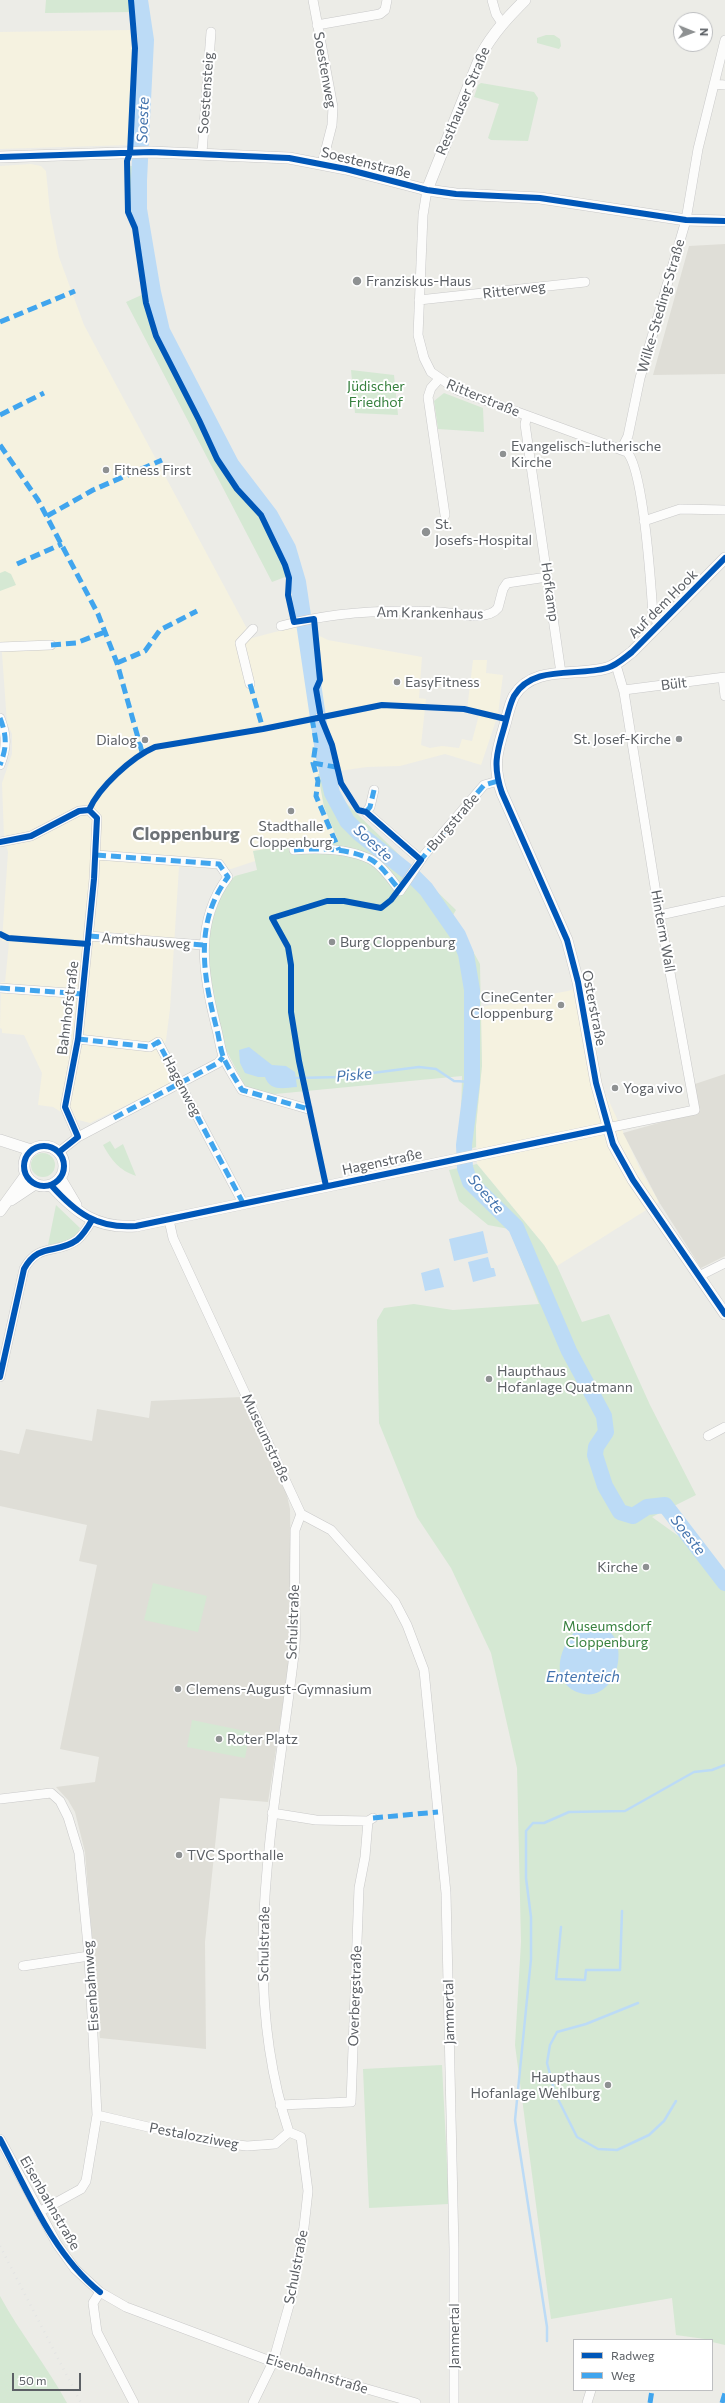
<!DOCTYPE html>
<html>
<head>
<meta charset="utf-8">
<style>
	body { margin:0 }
	#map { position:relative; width:725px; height:2403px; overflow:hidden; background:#ecece7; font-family:Commissioner,sans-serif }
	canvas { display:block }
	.legend { position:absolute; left:573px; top:2339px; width:140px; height:52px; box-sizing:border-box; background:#fff; border:1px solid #bebfc1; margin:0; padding:5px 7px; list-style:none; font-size:12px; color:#5c6065 }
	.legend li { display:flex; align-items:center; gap:8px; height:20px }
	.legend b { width:20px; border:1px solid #bebfc1 }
	.north { position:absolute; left:673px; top:12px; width:40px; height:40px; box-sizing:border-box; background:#fff; border:1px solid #bebfc1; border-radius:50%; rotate:91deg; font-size:11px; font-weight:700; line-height:16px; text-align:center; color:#5c6065 }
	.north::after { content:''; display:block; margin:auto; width:14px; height:18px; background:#8e9192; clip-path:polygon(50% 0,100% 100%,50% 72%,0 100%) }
	.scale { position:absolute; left:12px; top:2373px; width:69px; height:18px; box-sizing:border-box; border:2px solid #5c6065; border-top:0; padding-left:5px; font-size:12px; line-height:14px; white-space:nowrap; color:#5c6065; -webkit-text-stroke:3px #fff; paint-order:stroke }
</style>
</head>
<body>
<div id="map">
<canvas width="725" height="2403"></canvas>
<ul class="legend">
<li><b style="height:5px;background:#0057b8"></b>Radweg</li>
<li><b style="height:5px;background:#40a5ee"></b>Weg</li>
</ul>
<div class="north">N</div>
<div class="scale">50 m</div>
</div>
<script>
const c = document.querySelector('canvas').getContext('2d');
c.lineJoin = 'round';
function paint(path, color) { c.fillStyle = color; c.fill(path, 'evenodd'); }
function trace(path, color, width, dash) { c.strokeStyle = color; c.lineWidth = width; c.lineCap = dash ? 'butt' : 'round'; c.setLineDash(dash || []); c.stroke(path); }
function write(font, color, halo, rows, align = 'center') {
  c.font = font + ' Commissioner,sans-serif'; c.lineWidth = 4; c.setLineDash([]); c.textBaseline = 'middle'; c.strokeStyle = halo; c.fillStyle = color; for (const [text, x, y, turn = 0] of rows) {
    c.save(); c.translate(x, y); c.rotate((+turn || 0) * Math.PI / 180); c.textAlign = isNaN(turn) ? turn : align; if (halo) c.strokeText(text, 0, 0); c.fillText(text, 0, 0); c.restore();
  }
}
paint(new Path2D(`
	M130 30 132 48 129 145 0 149V32Z
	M31 164 41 166 46 171 50 212 59 257 84 325 252 638 298 626 328 640 422 657 419 698 426 699 421 745 430 748 442 746 459 748 462 739 472 741 480 711 467 710 473 660H487L486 673 503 675 498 714 481 765 445 754 400 766 367 767 318 774 324 807 337 838 253 851 255 861 231 869 179 867 170 1009 166 1040 162 1050 176 1081 90 1123 71 1118 53 1107 38 1105 42 1073 24 1035 2 1033V1029L0 1028 1 982H5L9 942 2 941 8 852 4 837 2 783 12 754V734L7 723 2 653 0 645V166Z
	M586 984 603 1088 640 1169 659 1202 557 1266 544 1245 477 1164 476 1126 482 1066 481 1007 568 991Z`), '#f5f2e0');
paint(new Path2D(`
	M725 244V374L653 375 689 246Z
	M725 1074V1256L701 1268 659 1202 623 1133 694 1113 692 1085Z
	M241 1397 286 1491 290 1509 292 1644 268 1802 220 1798 205 1942 206 2049 100 2038 85 1852 75 1812 68 1800 56 1787 95 1782 99 1757 60 1749 97 1565 79 1561 87 1525 0 1506V1450L19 1454 26 1429 92 1441 97 1409 149 1418 151 1401Z`), '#dfded7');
paint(new Path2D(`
	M46 0H134L135 12 45 13Z
	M546 35H554L560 39 561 46 559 49 537 43V38Z
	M481 83 534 92 538 98 528 141 491 140 488 138 499 104 474 97 478 85Z
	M129 166H137C137 221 144 278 159 332 180 373 199 418 223 457 249 500 278 524 293 574L272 582 126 302 146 293 135 225 130 213Z
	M351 370 394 375 398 415 355 413Z
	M444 393 483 408 484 432 438 429 434 401Z
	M5 571 11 574 16 585 0 591V573Z
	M330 772 338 793 348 805 456 910 453 915 480 964 482 1066 476 1126V1147L460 1152 462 1076 265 1095 248 1092 226 1050 213 998 207 950 210 927 224 886 235 876 257 870 253 851 337 838 324 807 318 774Z
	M110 1141 115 1149 123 1144 136 1176C119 1170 112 1161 103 1145Z
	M31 1165a12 12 0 1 1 24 0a12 12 0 1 1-24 0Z
	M477 1164 544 1245 557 1266 582 1322 609 1314 650 1405 696 1495 652 1517 684 1540 711 1575 725 1588V2345L712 2342V2340L676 2335 672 2298 551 2319 515 2045 521 1942 517 1768 491 1653 451 1568 417 1517 379 1423 377 1320 384 1308 414 1304 453 1310 539 1304 509 1229 488 1225 459 1201 449 1170Z
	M56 1205 80 1228C74 1242 61 1242 48 1245Z
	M153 1583 207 1596 198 1632 144 1620Z
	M192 1720 250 1732 245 1758 187 1747Z
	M442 2065 449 2204 369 2208 363 2069Z
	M0 2296C20 2333 47 2366 67 2403H0Z`), '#d5e8d3');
paint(new Path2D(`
	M249 1047 272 1065 286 1066 295 1072 297 1087C284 1088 270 1092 265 1077H258L245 1073 240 1063 239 1050Z
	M483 1231 488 1253 454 1261 449 1239Z
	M488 1257 491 1268H494L496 1276 473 1282 468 1262Z
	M439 1268 444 1287 425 1291 421 1273Z
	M586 1623C640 1622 620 1710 577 1692 546 1679 562 1636 586 1623Z`), '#bcdbf6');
trace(new Path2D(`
	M295 1078 341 1077 419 1067 436 1069 454 1081 472 1082
	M561 1927 556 1979 585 1980 586 1970H620L622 1911
	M638 2003 586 2024 557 2032 550 2045 547 2063 555 2093 577 2137 598 2149 617 2150 649 2135 664 2121 676 2101
	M547 2341V2327L515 2120 531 1959V1917L526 1878V1831L533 1823H544L569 1812 625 1811 694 1772 712 1770 725 1765`), '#bcdbf6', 2.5);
trace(new Path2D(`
	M140 0 146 40 139 180V209L153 292 162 331 231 464 270 515 288 548 298 582 324 758 332 793 347 821 360 834 413 876 426 889 458 935 466 954 472 990V1082L464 1145 465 1168 470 1182 516 1227 569 1351 604 1416 606 1432 596 1447 595 1455 605 1486 620 1512 633 1516 647 1507 665 1505 725 1583`), '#bcdbf6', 16);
const minor = new Path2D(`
	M313 0 333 107 332 125 322 164
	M492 0 496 14 502 23
	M317 25 380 14 385 10 387 0
	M714 84 725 85
	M202 153 211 32
	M427 190 423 215 418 335 424 358 431 372 457 390 627 452C644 471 651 586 653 615L659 625
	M419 300 585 282
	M439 379 431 388 428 397 445 515
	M527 416 525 424 561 673
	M622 448 628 436 640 378 686 220 698 149 725 40
	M644 521 680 509 725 510
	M281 626C332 612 387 609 440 612 456 613 487 622 498 608L503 589 507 583 547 577
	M0 647 51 645
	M723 678 725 696
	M250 684 240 643 253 629
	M624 690 725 677
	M320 717 321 716
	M0 718C7 736 7 747 0 765
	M374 790 370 807 366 812 421 860
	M0 842 31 836 79 811 89 810 97 818 94 879 78 1039 65 1107 78 1137
	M294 850C319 848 346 848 370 859 381 864 393 881 400 891L425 854 484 785 498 781
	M96 855 219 864 228 877C194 922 203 975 216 1026 219 1036 220 1049 224 1059 229 1069 236 1080 242 1090L308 1109
	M660 915 725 901
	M89 936 203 945
	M0 988 83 994
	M78 1039 150 1047 158 1042 243 1203
	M607 1128 695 1110 659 912 624 692 616 665
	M59 1152 78 1137 218 1063 223 1057
	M169 1220 173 1238 301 1514 331 1530 395 1602 407 1625 424 1670 446 1893 454 2249V2403
	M699 1276 725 1263
	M0 1377 24 1269C39 1242 56 1255 77 1240 83 1235 88 1227 92 1220
	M708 1436 725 1427
	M0 1799 51 1793 60 1801 68 1817 79 1853 89 1956 97 2115 86 2181 81 2189 39 2212
	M272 1813 316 1820 368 1821 373 1818
	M23 1966 89 1956
	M280 2105 351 2102 359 1888 365 1857 368 1821
	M97 2115 212 2142 247 2146 275 2144 289 2132
	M0 2139 57 2244 75 2269 100 2292 126 2307 273 2362 416 2403
	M100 2292 93 2303 97 2332 134 2403
	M253 2403 273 2362 292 2295 304 2227 308 2191 301 2137 289 2132C236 1974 277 1806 295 1646 296 1631 295 1615 295 1600 294 1577 295 1554 295 1530L301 1514
	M587 2403 591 2390`);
const tertiary = new Path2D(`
	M0 157 151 152 289 158 346 169 427 190 456 194 540 198 686 220 725 221
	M427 190 481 55C493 33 508 17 525 0
	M725 558 632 652C624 658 617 665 607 668 577 677 533 664 514 696 509 706 507 718 504 728 496 754 493 767 502 793L567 940 578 982 596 1083 613 1144 633 1180 725 1314
	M0 1140 31 1150
	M24 1166a20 20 0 1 1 40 0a20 20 0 1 1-40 0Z
	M60 1178 76 1205
	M51 1185C76 1213 97 1229 136 1226L607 1128
	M11 1200 35 1184
	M0 1211 26 1175`);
trace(minor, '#c9c9c9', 10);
trace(tertiary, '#c9c9c9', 12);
trace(minor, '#fcfcfb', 9);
trace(tertiary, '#fcfcfb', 11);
trace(new Path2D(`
	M0 2246 81 2403`), '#e3e4e3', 2.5, [1, 5]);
trace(new Path2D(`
	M0 322 75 291
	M0 415 44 393
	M0 445 38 500 98 614 117 663 142 752
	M47 516 93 490 162 460
	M17 564 62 544
	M51 645 76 643 105 632
	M117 663 145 651 160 630 197 611
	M250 684 263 729
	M0 718C7 736 7 747 0 765
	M312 718 316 742 313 763 318 781 316 796 339 850
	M313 763 341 768
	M366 812 370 807 374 790
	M294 850C318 848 347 848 370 859 382 865 392 882 400 890
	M96 855 219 864 228 877C194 922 203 975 216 1026 219 1036 220 1049 224 1059 229 1069 236 1080 242 1090L308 1109V1105
	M419 862 484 785 498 781
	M89 936 203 945
	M0 988 83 994
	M78 1039 150 1047 158 1042 243 1203
	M114 1118 218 1063 223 1057
	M373 1818 438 1812
	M650 2403 652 2390
	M722 2403 725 2393`), '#40a5ee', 5, [10, 5]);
trace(new Path2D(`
	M131 0 135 48 130 153 127 161 128 212 135 228 146 303 156 336 199 420 217 459 237 489 261 515 285 565 289 578 288 595 294 622 314 619 320 680 316 689 321 718 332 745 341 783 358 810 366 812 421 860 391 900 381 908 344 901H327L272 918 288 947 291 965V1012L299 1061 326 1186
	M0 157 151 152 289 158 346 169 427 190 456 194 540 198 686 220 725 221
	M725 558 632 652C624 658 617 665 607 668 577 677 533 664 514 696 509 706 507 718 504 728 496 754 493 767 502 793L567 940 578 982 596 1083 613 1144 633 1180 725 1314
	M89 810C99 787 132 757 155 747L263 729 382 705 464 709 506 719
	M0 842 31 836 79 811 89 810
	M0 934 8 938 88 944
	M24 1166a20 20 0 1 1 40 0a20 20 0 1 1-40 0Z
	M59 1152 78 1137 65 1107 78 1039 94 879 97 818 89 810
	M51 1185C76 1213 97 1229 136 1226L607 1128
	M0 1377 24 1269C39 1242 56 1255 77 1240 83 1235 88 1227 92 1220
	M0 2139C28 2192 53 2254 100 2292`), '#0057b8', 6);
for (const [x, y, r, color] of [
	[357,281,5,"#8e9192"],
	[503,454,4,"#8e9192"],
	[106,470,4,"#8e9192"],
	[426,532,5,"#8e9192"],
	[397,682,4,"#8e9192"],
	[679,739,4,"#8e9192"],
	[145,740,4,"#8e9192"],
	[291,811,4,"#8e9192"],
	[332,942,4,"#8e9192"],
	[561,1005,4,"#8e9192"],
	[615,1088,4,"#8e9192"],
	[489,1379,4,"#8e9192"],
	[646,1567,4,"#8e9192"],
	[178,1689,4,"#8e9192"],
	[219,1739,4,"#8e9192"],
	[179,1855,4,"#8e9192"],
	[608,2085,4,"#8e9192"]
]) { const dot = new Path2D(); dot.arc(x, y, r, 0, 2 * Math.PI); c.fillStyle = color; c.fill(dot); trace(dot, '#fff', 1.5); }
write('14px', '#5c6065', '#fff', [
	["Soestenweg",325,70,80],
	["Soestensteig",206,93,-86],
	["Resthauser Straße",463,101,-67],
	["Soestenstraße",366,163,14],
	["Ritterweg",514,290,-7],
	["Wilke-Steding-Straße",661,306,-74],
	["Ritterstraße",483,398,22],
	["Hofkamp",550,592,82],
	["Auf dem Hook",663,604,-45],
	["Am Krankenhaus",430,613,1],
	["Bült",674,684,-7],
	["Burgstraße",453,822,-49],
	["Hinterm Wall",663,931,80],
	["Amtshausweg",146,941,4],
	["Bahnhofstraße",68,1008,-83],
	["Osterstraße",594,1008,79],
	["Hagenweg",182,1086,62],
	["Hagenstraße",382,1162,-12],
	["Museumstraße",266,1438,65],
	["Schulstraße",293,1622,-88],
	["Schulstraße",264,1944,-89],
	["Eisenbahnweg",91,1986,-94],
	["Overbergstraße",355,1996,-88],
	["Jammertal",449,2012,-91],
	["Pestalozziweg",194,2136,11],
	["Eisenbahnstraße",50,2203,60],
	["Schulstraße",296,2267,-79],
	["Jammertal",454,2336,-90],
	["Eisenbahnstraße",317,2374,17]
]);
write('14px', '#5c6065', '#fff', [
	["Franziskus-Haus",366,281],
	["Evangelisch-lutherische",511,446],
	["Kirche",511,462],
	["Fitness First",114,470],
	["St.",435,524],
	["Josefs-Hospital",435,540],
	["EasyFitness",405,682],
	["St. Josef-Kirche",671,739,"right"],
	["Dialog",137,740,"right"],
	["Stadthalle",291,826,"center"],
	["Cloppenburg",291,842,"center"],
	["Burg Cloppenburg",340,942],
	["CineCenter",553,997,"right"],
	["Cloppenburg",553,1013,"right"],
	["Yoga vivo",623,1088],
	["Haupthaus",497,1371],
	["Hofanlage Quatmann",497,1387],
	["Kirche",638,1567,"right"],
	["Clemens-August-Gymnasium",186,1689],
	["Roter Platz",227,1739],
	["TVC Sporthalle",187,1855],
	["Haupthaus",600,2077,"right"],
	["Hofanlage Wehlburg",600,2093,"right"]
], 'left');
write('14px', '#37813e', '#fff', [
	["Jüdischer",376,386],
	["Friedhof",376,402],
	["Museumsdorf",607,1626],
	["Cloppenburg",607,1642]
]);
write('italic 15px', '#4474ae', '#fff', [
	["Soeste",143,120,-88],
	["Soeste",373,843,42],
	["Piske",354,1075,-6],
	["Soeste",486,1194,49],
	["Soeste",688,1535,52],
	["Ententeich",583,1677]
]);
write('bold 18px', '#6d7277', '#fff', [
	["Cloppenburg",186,834]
]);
</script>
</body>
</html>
